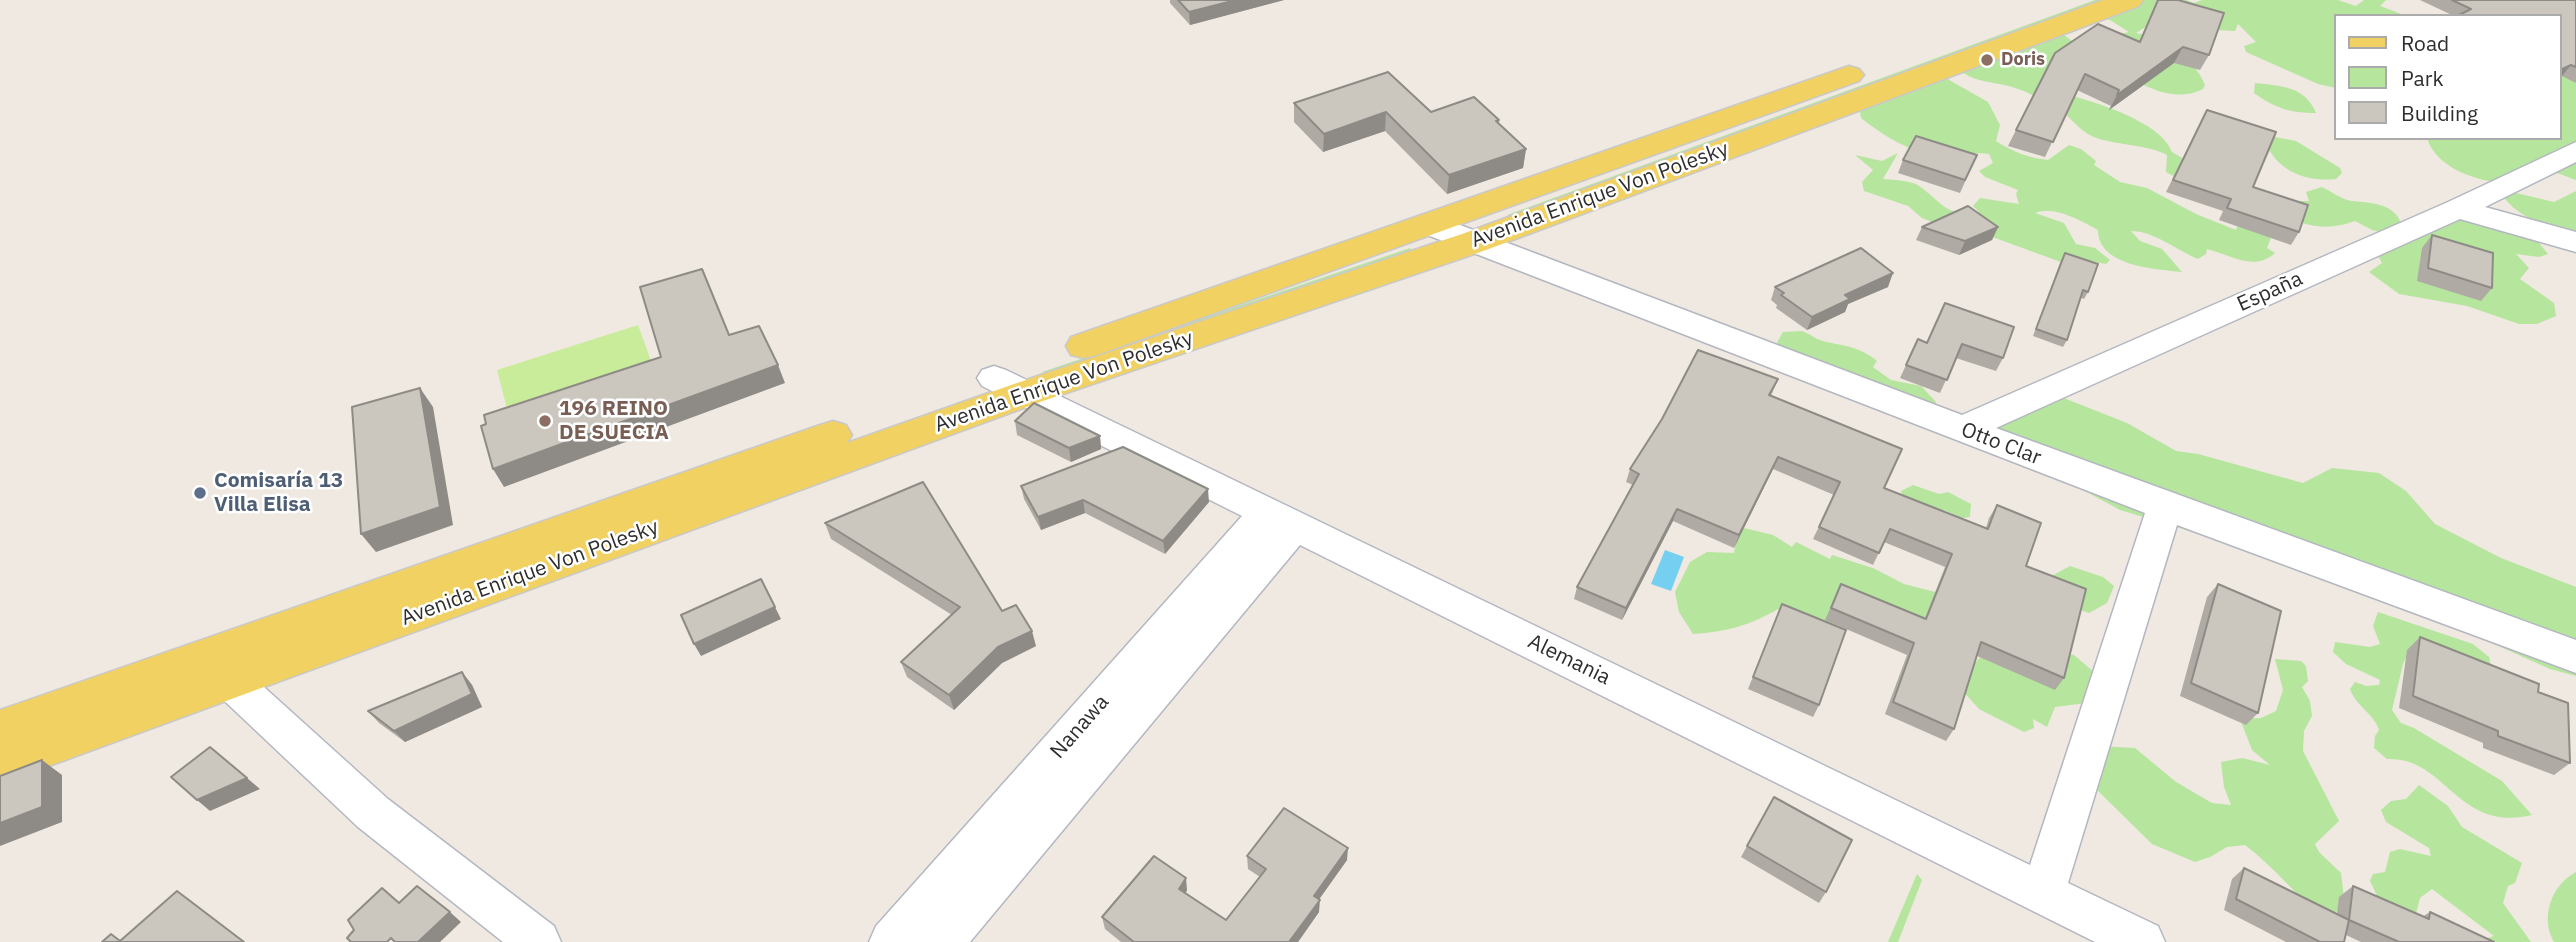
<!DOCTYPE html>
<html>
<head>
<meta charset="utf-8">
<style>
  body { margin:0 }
  #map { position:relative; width:2576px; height:942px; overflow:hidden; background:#efe9e1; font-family:"IBM Plex Sans",sans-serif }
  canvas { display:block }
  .legend { position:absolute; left:2334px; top:14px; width:228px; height:126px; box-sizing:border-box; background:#fff; border:2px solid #ababab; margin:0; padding:9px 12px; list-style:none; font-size:21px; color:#2e2e2e }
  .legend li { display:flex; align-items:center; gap:14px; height:35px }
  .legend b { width:35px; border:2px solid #ababab }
</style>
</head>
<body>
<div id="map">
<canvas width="2576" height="942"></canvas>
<ul class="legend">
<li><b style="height:9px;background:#f2d163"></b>Road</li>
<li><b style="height:19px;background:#b6e59e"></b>Park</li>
<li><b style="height:19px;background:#cbc7bf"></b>Building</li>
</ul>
</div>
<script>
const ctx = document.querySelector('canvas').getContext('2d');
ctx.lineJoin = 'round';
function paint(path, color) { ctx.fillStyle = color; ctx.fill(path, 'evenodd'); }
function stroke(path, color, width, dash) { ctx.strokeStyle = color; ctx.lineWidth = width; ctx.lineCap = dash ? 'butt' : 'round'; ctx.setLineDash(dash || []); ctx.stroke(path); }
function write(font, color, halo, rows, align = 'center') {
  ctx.font = font + ' "IBM Plex Sans",sans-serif'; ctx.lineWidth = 5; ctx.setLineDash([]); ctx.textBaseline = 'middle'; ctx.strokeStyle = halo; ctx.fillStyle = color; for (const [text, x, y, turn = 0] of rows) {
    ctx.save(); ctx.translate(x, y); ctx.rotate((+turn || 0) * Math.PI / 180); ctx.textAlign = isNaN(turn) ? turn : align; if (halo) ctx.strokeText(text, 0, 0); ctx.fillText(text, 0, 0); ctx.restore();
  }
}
const green = new Path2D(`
  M2095,0H2105L1935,72L1988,102L2000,125L1996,141C2013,152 2029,158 2048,160L2069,145L2081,149L2096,161L2094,165L2120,182L2147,188L2196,214L2236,230L2241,215L2272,235L2267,248L2275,253C2254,272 2231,255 2207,249L2206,254L2198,259C2176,250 2154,231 2131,231L2140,241L2162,249L2182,272C2154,269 2098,266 2098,230C2081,221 2054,205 2035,213L2064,223L2076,244L2095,248L2110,260L2106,264L2090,261L2080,269L1987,235L1942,226L1922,218L1908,206L1864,191L1862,182L1873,170L1855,155L1882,161L1898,153L1883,179C1895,180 1913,180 1922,188C1945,206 1944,213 1976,215L1979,212L1973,206L1980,198L2019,204L2016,194L2018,190L1985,177L1979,171L1993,163L1989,154C1975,151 1965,157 1951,157C1916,156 1888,139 1861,118L1857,95L1512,217L1507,215Z
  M2112,0H2186L2194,3L2202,0H2338L2356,6L2364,0H2386L2380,6L2407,16H2336V88L2318,84L2246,52L2244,46L2256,42L2238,24L2235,31L2147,26L2136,33C2166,39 2193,56 2205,85L2203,89C2182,100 2158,93 2138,82L2120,34L2129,32L2110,20L2096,18Z
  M2059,31L2085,51L2087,83L2069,95C2098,103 2161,122 2172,152L2189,162L2177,178L2166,172L2167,155C2150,145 2114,145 2094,137C2077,130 2069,114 2056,107C2043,100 2026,91 2012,87C1991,81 1976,83 1957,69Z
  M2560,57L2576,64V180C2567,177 2554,170 2545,172C2534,173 2524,181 2513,182C2483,185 2436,169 2427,138H2560Z
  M2255,83C2281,86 2305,86 2316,113C2290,113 2275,108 2254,93Z
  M2275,137L2296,141L2340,168L2342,173L2336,179C2307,182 2280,172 2267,146Z
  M2322,187C2331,191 2342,200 2352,201C2371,203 2397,203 2402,227L2424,211L2438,210L2535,238L2548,254L2539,257L2516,254L2529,268L2520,279L2554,303L2556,316L2537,324H2519L2467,306L2399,294L2369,272L2382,263L2376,252L2392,234L2372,230L2355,221C2331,230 2310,228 2288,217L2293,201H2309L2306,192Z
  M2576,191V232C2545,225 2521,221 2501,194L2516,193L2554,202Z
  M1410,248L1413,251L1047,374L1042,372Z
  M1802,331C1809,333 1815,339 1823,341C1843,346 1859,346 1877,361L1873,367L1891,380L1921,386L1936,402L1934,408L1775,346L1783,332Z
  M2041,389L2127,423L2176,451L2198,454L2303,483L2332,468L2379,473L2406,491L2435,524L2501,558L2576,587V676L2550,669L2447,623L2210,537L2120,510L2009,450L1987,410Z
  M1913,485L1939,494L1948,492L1971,504L1970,517L1962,518L1944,510L1938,515L1906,507L1901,491Z
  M1744,528L1773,535L1792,547L1796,542L1830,559L1832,555L1873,568L1904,584L1939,593L1970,624L1837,625L1778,609C1751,625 1726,632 1693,634L1679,612L1675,592L1690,562L1707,552L1734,553L1736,541Z
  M2070,566L2103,577L2114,586L2107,603L2089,613L2055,601L2048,578Z
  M2378,612L2473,644L2489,657L2495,682L2411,647L2403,664L2392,710L2401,723L2414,728L2502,781L2532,815C2457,833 2446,756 2387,759L2374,748L2375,736L2379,730C2373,712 2357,708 2350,689L2355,682L2366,686L2379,685L2380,680L2346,664L2333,652L2335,642L2370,647L2380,644L2373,626Z
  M2056,652L2074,655L2095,673L2094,702L2055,707L2047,727L2033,719L2034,728L2024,732L1979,709L1961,689L1969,670L1983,654Z
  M2275,659L2301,661L2306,666L2308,681L2302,687L2310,701L2312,716L2304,731L2303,751L2339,821L2315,844L2319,852L2341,873L2345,907L2323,919C2296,895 2274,867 2245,845L2227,847L2210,857L2195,862L2152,844L2093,786L2100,746L2135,748L2176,782L2212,803L2231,805L2224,787L2221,762L2242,758L2270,765L2252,750L2240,719L2261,718L2276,711L2283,690Z
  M2419,785L2448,806L2462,827L2522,863L2515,883L2508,886L2503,903L2531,942H2474L2494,936L2432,889L2420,898L2412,929L2381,904L2370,881L2373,874L2385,872L2390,852L2400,849L2431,856L2429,848L2386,822L2381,810L2391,801L2406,799Z
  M2576,872V942H2554C2540,918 2551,885 2576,872Z
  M1917,874L1922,880L1898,942H1888Z`);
const pitch = new Path2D(`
  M638,325L655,372L510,420L497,370Z`);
const water = new Path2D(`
  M1665,550L1684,557L1671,591L1651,584Z`);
const minor = new Path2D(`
  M2576,142V162L2485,207L2576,232V252L2460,219L1996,428L2576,640V673L2177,525L2068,883L2158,926L2165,942H2095L1300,545L970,942H869L876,926L1242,516L982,386L977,378L982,370L994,366L1006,370L2030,865L2145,513L1417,231L1413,224L1417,217L1428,214L1439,217L1962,415L2448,202Z
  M213,641L227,645L244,669L388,799L554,926L561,942H503L358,827L216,693L194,657L199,645Z`);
const major = new Path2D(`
  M2103,0H2143L2139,6L1486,250L1040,402L0,784V710L820,425L833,421L846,425L852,435L847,443L1014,384L1462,234Z
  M1849,66L1859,69L1864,75L1859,81L1097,355L1084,358L1071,355L1066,346L1071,337Z`);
const wall = new Path2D(`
  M1170,0H1284L1190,25L1170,3Z
  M2158,0L2209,55L2200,70L2174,63L2109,110L2111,106L2077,90L2045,157L2008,146L2016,130L2098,24L2139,42Z
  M2420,0H2576V83L2562,76L2560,16H2454Z
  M1294,103L1431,112L1499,120V124L1526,149L1523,168L1447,194L1385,131L1323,152L1294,122Z
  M2207,110L2253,187L2299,232L2291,245L2219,220L2223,211L2166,192Z
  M1977,155L1960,193L1898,173L1903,160Z
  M1922,227H1998L1992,240L1959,255L1916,240Z
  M2432,235L2492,288L2481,301L2417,281L2422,248Z
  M2065,253L2088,292L2084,299L2081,298L2067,340L2063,347L2033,336L2061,260Z
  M1775,287H1888L1848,304L1845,312L1807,330L1776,308L1777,305L1771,300Z
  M1945,303L2003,358L1996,371L1956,358L1940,393L1900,378L1918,339L1927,343Z
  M1778,379L1771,396L1884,488L1986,528L1989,518L1997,505L2026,566L2064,678L2055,690L1977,656L1954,729L1946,741L1885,714L1907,655L1825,620L1841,584L1925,618L1945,567L1884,542L1873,565L1813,539L1834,495L1773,469L1734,548L1673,521L1622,620L1574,599L1577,587L1633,485L1626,482L1630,469Z
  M1015,421L1100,436L1101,449L1071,462L1017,435Z
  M1021,486L1209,502L1165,554L1085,513L1041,530L1024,499Z
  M825,523L1002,611L1036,646L1002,663L954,710L907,677L901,662L952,615L831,539Z
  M2218,584L2258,713L2246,725L2180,696L2207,597Z
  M1782,604L1819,705L1813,717L1748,689Z
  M2420,637L2538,692L2570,763L2554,775L2483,748V743L2399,708L2407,650Z
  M462,672L472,685L482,707L405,742L379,723L368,711Z
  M1774,797L1826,892L1819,903L1741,857Z
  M1247,856L1347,860L1319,899V912L1298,942H1121L1105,929L1102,917L1187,890L1186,893L1226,920L1260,877L1248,869Z
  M2244,868L2337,914L2339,897L2353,886L2422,917L2430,912L2494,942H2361L2346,935L2344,942H2286L2224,910L2232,879Z`);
const shadedWall = new Path2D(`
  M1236,0H1284L1190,25L1189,12Z
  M2183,47L2174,63L2109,110L2117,95Z
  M2571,65L2562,76L2560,77V70Z
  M1386,112L1385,131L1323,152L1324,134Z
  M1526,149L1523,168L1447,194L1449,175Z
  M1998,227L1992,240L1959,255L1965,241Z
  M1893,273L1888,287L1848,304L1845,312L1807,330L1812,317L1845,295Z
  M778,365L785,383L504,487L493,469Z
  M420,388L433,407L453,525L376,552L361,534Z
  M1100,436L1101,449L1071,462L1069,448Z
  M1778,457L1773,469L1734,548L1739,535Z
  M1208,489L1209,502L1165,554L1163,541Z
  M1083,500L1085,513L1041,530L1038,517Z
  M1677,509L1673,521L1622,620L1626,608Z
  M775,607L781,619L701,656L694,644Z
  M1032,631L1036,646L1002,663L954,710L949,695L998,647Z
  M462,672L472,685L482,707L405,742L394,731Z
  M42,760L62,775V822L0,846V823Z
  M247,778L260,789L210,811L197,800Z
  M1348,848L1347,860L1313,908L1314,896Z
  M1186,878L1187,890L1181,901L1179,889Z
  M1320,900L1319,912L1298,942H1289Z
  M450,912L461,922L440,942H418Z`);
const building = new Path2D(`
  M1178,0H1236L1189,12Z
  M2158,0H2178L2224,13L2209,55L2183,47L2117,95L2119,90L2085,74L2053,142L2016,130L2055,53L2098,24L2140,42Z
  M2452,0H2576V67L2571,65L2560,70V16H2457L2471,9Z
  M1388,72L1431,112L1474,97L1499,120L1496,121L1526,149L1449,175L1386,112L1324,134L1294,103Z
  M2207,110L2276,132L2253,187L2308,205L2299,232L2227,208L2231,199L2173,180Z
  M1916,136L1977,155L1965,180L1903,160Z
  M1968,206L1998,227L1965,241L1922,227Z
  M2432,235L2493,253L2492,288L2428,268Z
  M1861,248L1893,273L1845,295L1850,299L1812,317L1781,295L1784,293L1775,287Z
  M2065,253L2098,264L2088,292L2083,290L2067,340L2036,329Z
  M702,269L729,335L759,326L778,365L493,469L481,426L486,424L484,415L661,357L640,287Z
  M1945,303L2014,327L2003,358L1962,344L1947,380L1906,365L1918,339L1927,343Z
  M1698,350L1778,379L1769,395L1902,449L1884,488L1988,529L1997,505L2041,523L2026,566L2086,589L2064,678L1981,642L1954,729L1893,702L1914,643L1831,608L1841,584L1926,619L1952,554L1890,529L1879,553L1819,527L1840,482L1778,457L1739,535L1677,509L1626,608L1577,587L1639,474L1630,469L1662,419Z
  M420,388L440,507L361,534L352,407Z
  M1034,403L1100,436L1069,448L1015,421Z
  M1123,447L1208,489L1163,541L1083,500L1038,517L1021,486Z
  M923,482L1002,611L1016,605L1032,631L998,647L949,695L901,662L960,607L825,523Z
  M761,579L775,607L694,644L681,615Z
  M2218,584L2281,611L2258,713L2191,683Z
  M1782,604L1846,630L1819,705L1753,677Z
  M2420,637L2539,684L2538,692L2568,703L2570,763L2498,736V731L2413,696Z
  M462,672L472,694L394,731L368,711Z
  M210,747L247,778L197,800L171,777Z
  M42,760V807L0,823V776Z
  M1774,797L1852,840L1826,892L1747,846Z
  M1284,808L1348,848L1314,896L1320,900L1289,942H1134L1102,917L1154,856L1186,878L1179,889L1226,920L1266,869L1247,856Z
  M2244,868L2349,920L2344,942H2320L2236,899Z
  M417,886L450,912L418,942H395L391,938L387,942H351L347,938L354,930L348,920L382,888L399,903Z
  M2353,886L2429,919L2430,912L2494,942H2399L2349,920Z
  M177,891L244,942H102L111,934L120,941Z`);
const markers = [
  [1987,60,7,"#8d6e63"],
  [545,421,7,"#8d6e63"],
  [200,493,7,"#5c6f8a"]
];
const farEducationnames = [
  ["Doris",2001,60]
];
const streetNames = [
  ["Avenida Enrique Von Polesky",1600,195,-20],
  ["España",2270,292,-24],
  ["Avenida Enrique Von Polesky",1064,382,-19],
  ["Otto Clar",2001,444,21],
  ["Avenida Enrique Von Polesky",530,573,-20],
  ["Alemania",1569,660,26],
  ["Nanawa",1080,727,-49]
];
const educationNames = [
  ["196 REINO",559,409],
  ["DE SUECIA",559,433]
];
const serviceNames = [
  ["Comisaría 13",214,481],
  ["Villa Elisa",214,505]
];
paint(green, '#b6e59e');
paint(pitch, '#c9ec9a');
paint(water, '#75cff0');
stroke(minor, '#b4b7c1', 3);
stroke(major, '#c9c9c9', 3);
paint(minor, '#fff');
paint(major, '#f2d163');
paint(wall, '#afaba4');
paint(shadedWall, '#8e8b86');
paint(building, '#cbc7bf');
stroke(building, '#8e8b86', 2);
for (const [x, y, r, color] of markers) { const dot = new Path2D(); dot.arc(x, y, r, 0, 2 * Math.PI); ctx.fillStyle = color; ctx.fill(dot); stroke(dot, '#fff', 2.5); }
write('bold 18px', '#785e54', '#fff', farEducationnames, 'left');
write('21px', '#2e2e2e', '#fff', streetNames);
write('bold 21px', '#785e54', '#fff', educationNames, 'left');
write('bold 21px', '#4e5e75', '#fff', serviceNames, 'left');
</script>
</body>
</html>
